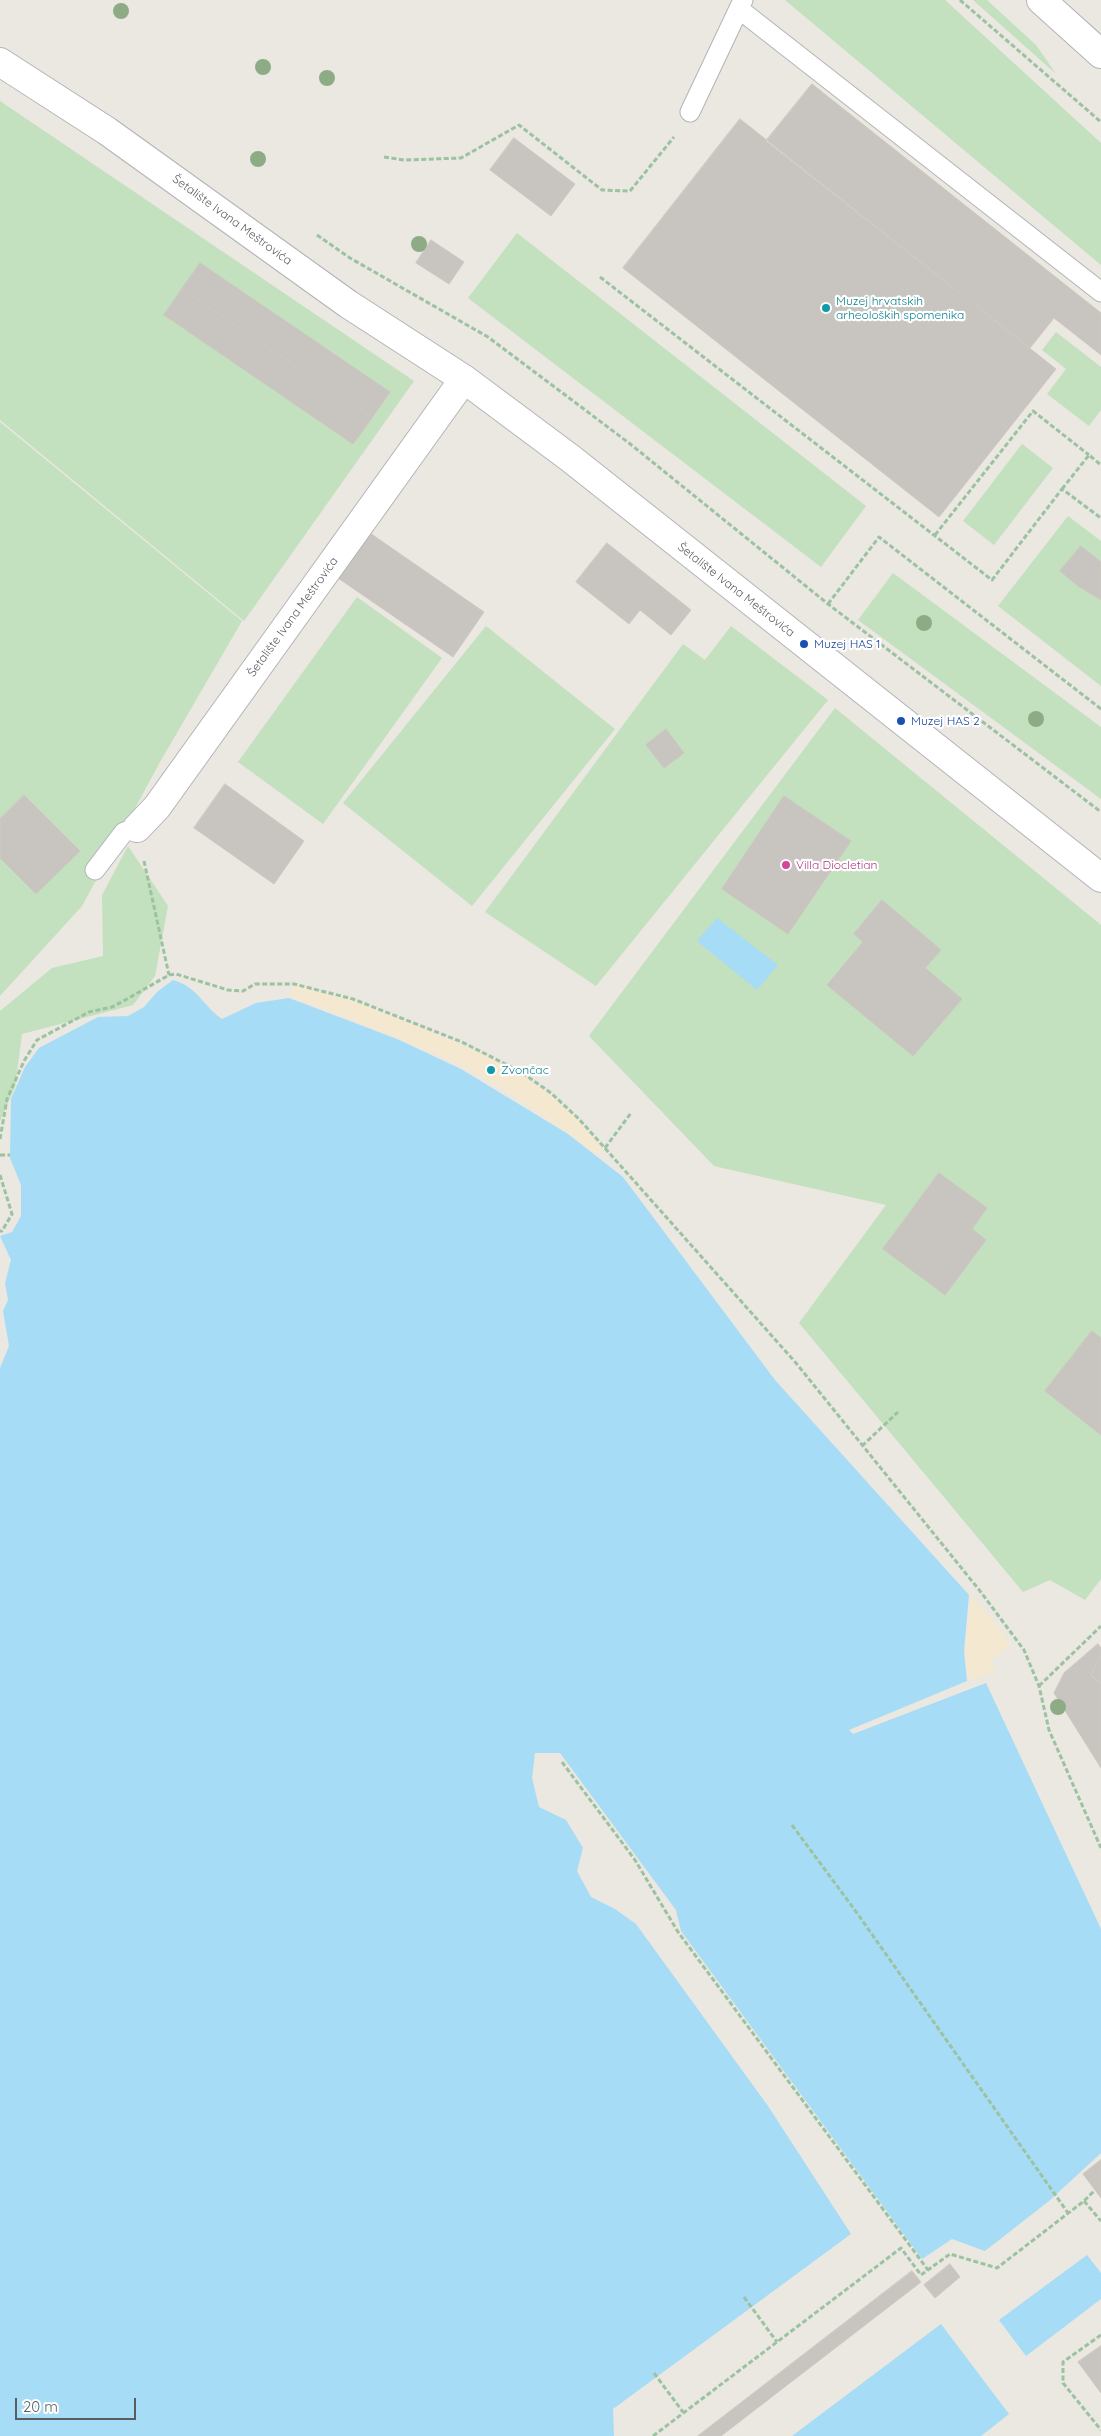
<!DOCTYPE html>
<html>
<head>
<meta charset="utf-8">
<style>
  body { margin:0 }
  #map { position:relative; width:1101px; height:2436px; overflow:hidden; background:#ebe7e1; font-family:Quicksand,sans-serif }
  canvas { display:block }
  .scale { position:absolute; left:15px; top:2398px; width:121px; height:22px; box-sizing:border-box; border:2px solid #595d60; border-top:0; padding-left:6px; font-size:15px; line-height:18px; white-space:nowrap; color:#595d60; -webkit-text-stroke:4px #fff; paint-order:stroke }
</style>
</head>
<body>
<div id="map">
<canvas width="1101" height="2436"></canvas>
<div class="scale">20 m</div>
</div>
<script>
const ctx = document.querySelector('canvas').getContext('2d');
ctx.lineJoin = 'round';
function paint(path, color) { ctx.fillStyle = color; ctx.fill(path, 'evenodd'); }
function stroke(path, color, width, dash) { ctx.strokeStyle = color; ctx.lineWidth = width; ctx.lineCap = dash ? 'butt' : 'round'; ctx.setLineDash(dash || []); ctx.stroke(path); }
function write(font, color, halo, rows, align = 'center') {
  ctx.font = font + ' Quicksand,sans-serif'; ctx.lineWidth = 4.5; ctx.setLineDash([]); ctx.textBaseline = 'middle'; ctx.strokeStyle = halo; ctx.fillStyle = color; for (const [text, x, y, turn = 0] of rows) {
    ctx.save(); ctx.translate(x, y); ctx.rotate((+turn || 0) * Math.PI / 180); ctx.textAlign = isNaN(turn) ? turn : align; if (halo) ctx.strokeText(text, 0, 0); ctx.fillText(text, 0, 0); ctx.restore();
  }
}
const green = new Path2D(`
  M785,0H945L1101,143V265Z
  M973,0H987L1036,45L1056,74Z
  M0,101L414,381L244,621L0,420Z
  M517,233L866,506L821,567L468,298Z
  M1056,332L1101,367V410L1089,426L1047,394L1066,369L1042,350Z
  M0,422L242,621L160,762L82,906L0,996Z
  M1022,444L1053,468L994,545L963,521Z
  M1068,516L1101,541V686L998,606Z
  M893,573L1101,727V799L858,620Z
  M357,597L442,658L323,824L238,762Z
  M486,626L615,729L472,906L343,803Z
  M731,626L828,700L596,986L485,912L683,644L705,660Z
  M835,708L1101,925V1579L1085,1600L1050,1580L1023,1592L799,1323L886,1205L714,1166L589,1036Z
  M128,846L168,906L155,976L133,1005L22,1034L15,1087L0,1121V1011L52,968L103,956L102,895Z`);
const sand = new Path2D(`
  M293,985L358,1002L461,1044L519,1072L550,1094L578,1120L603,1150L596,1154C554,1123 509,1090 462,1067C406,1039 348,1019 290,996Z
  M971,1594L1011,1644L991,1661L996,1672L968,1680L965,1652Z`);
const water = new Path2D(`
  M717,918L778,965L757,990L697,941Z
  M173,980C198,987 203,1006 222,1019L256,1003L289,998L397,1039L461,1069L568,1134L623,1177L775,1380L969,1595L964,1651L967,1681L849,1730L853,1734L986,1683L1101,1929V2153L1049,2201L985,2251L952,2239L922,2259L681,1931L676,1910L560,1753H535L532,1778L539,1807L566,1820L583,1848L577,1871L591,1897L615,1909L636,1924L768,2106L851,2234L613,2409L614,2436H0V1368L9,1346L3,1311L8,1300L5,1283L11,1260L0,1236L12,1232L21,1216V1185L10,1158L11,1099L25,1067L39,1048L98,1017L128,1016L144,1007L157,992Z
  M1087,2255L1101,2273V2299L1026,2356L999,2320Z
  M941,2324L1009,2414L981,2436H792Z`);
const building = new Path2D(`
  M812,84L1101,313V355L1054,318L1030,348L766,141Z
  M740,119L1056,369L939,517L623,268Z
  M514,138L575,184L551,216L490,170Z
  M431,240L464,262L449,284L416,263Z
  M200,263L390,392L372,418L182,289Z
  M182,289L372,418L353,444L164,315Z
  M367,531L484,612L453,657L335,576Z
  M607,543L691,610L671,635L640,610L629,624L576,582Z
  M1081,546L1101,562V600L1078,586L1060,571Z
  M666,729L684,753L664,768L646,745Z
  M225,784L304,841L274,884L194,828Z
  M24,795L80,851L36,894L0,858V819Z
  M784,796L851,841L788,934L722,889Z
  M882,900L941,950L925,968L962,999L913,1056L827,985L863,942L854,934Z
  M939,1173L987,1208L972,1229L986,1240L945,1295L883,1249Z
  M1092,1331L1101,1338V1435L1045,1391Z
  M1098,1644L1101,1648V1654L1091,1676L1101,1684V1768L1054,1693L1064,1673Z
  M1101,1654V1683L1091,1675Z
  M1101,2160V2198L1083,2174Z
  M950,2264L960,2277L935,2298L924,2285Z
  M912,2271L921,2282L721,2436H698Z
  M1101,2346V2393L1078,2362Z`);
const path = new Path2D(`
  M960,0L1101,122
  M384,157L404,160L461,158L519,125L602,190L630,191L674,137
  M317,235L350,258L488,337L629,443L828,604L1101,812
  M600,277L992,580L1062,489L1101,518
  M1062,489L1089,455L1101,465
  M935,535L1033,411L1089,455
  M828,604L879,537L1101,709
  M144,861L169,975
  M0,1139L7,1099L24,1061L37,1040L89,1012L112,1007L127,999L169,975L176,974L228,990L243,991L255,984H294L353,999L462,1042L521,1072L551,1093L579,1119L796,1363L980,1591L1024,1650L1039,1686L1049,1730L1101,1848
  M605,1148L631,1113
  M0,1155H10
  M0,1175L12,1214L2,1231H0
  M862,1446L898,1412
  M1039,1686L1101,1626
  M562,1762L635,1860L678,1932L928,2270
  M792,1825L857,1913L1068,2213
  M1084,2201L1101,2221
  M744,2297L777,2342
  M1101,2335L1063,2362V2383L1101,2430
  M654,2373L683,2412
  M653,2436L901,2248L921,2275L950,2254L997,2268L1084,2201L1095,2190`);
const service = new Path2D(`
  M739,9L1101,292
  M690,112L743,0
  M95,870L124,832L137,828`);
const minor = new Path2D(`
  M1041,0L1101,54
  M0,62L107,131L348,304L464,379L570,458L1101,878
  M137,828L157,807L464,379`);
const trees = [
  [121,11],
  [263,67],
  [327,78],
  [258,159],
  [419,244],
  [924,623],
  [1036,719],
  [1058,1707]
];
const markers = [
  [826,308,5,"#0f9aa8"],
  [804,644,5,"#1a4fb4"],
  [901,721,5,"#1a4fb4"],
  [786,865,5,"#d1479c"],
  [491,1070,5,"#0f9aa8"]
];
const streetNames = [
  ["Šetalište Ivana Meštrovića",232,220,36],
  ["Šetalište Ivana Meštrovića",736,590,38],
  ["Šetalište Ivana Meštrovića",293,617,-54]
];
const cultureNames = [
  ["Muzej hrvatskih",836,301],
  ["arheoloških spomenika",836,315],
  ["Zvončac",501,1070]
];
const transitNames = [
  ["Muzej HAS 1",814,644],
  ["Muzej HAS 2",911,721]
];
const hotelNames = [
  ["Villa Diocletian",796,865]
];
paint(green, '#c3e0bf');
paint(sand, '#f5e8d1');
paint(water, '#a6dcf5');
paint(building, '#c8c4bf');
stroke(building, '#cec8c0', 1);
stroke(service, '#b1b4b7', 21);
stroke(minor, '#b1b4b7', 30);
stroke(path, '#9bc2a1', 3, [5, 2.5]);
stroke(service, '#fff', 19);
stroke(minor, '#fff', 28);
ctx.fillStyle = '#8dac86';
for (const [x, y] of trees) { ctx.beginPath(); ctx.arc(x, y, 8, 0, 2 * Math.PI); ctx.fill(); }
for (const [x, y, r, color] of markers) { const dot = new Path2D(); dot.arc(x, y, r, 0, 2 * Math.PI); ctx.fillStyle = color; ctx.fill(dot); stroke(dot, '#fff', 2); }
write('12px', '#595d60', '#fff', streetNames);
write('12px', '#0d838f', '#fff', cultureNames, 'left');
write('12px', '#164399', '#fff', transitNames, 'left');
write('12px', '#b23c85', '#fff', hotelNames, 'left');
</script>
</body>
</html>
